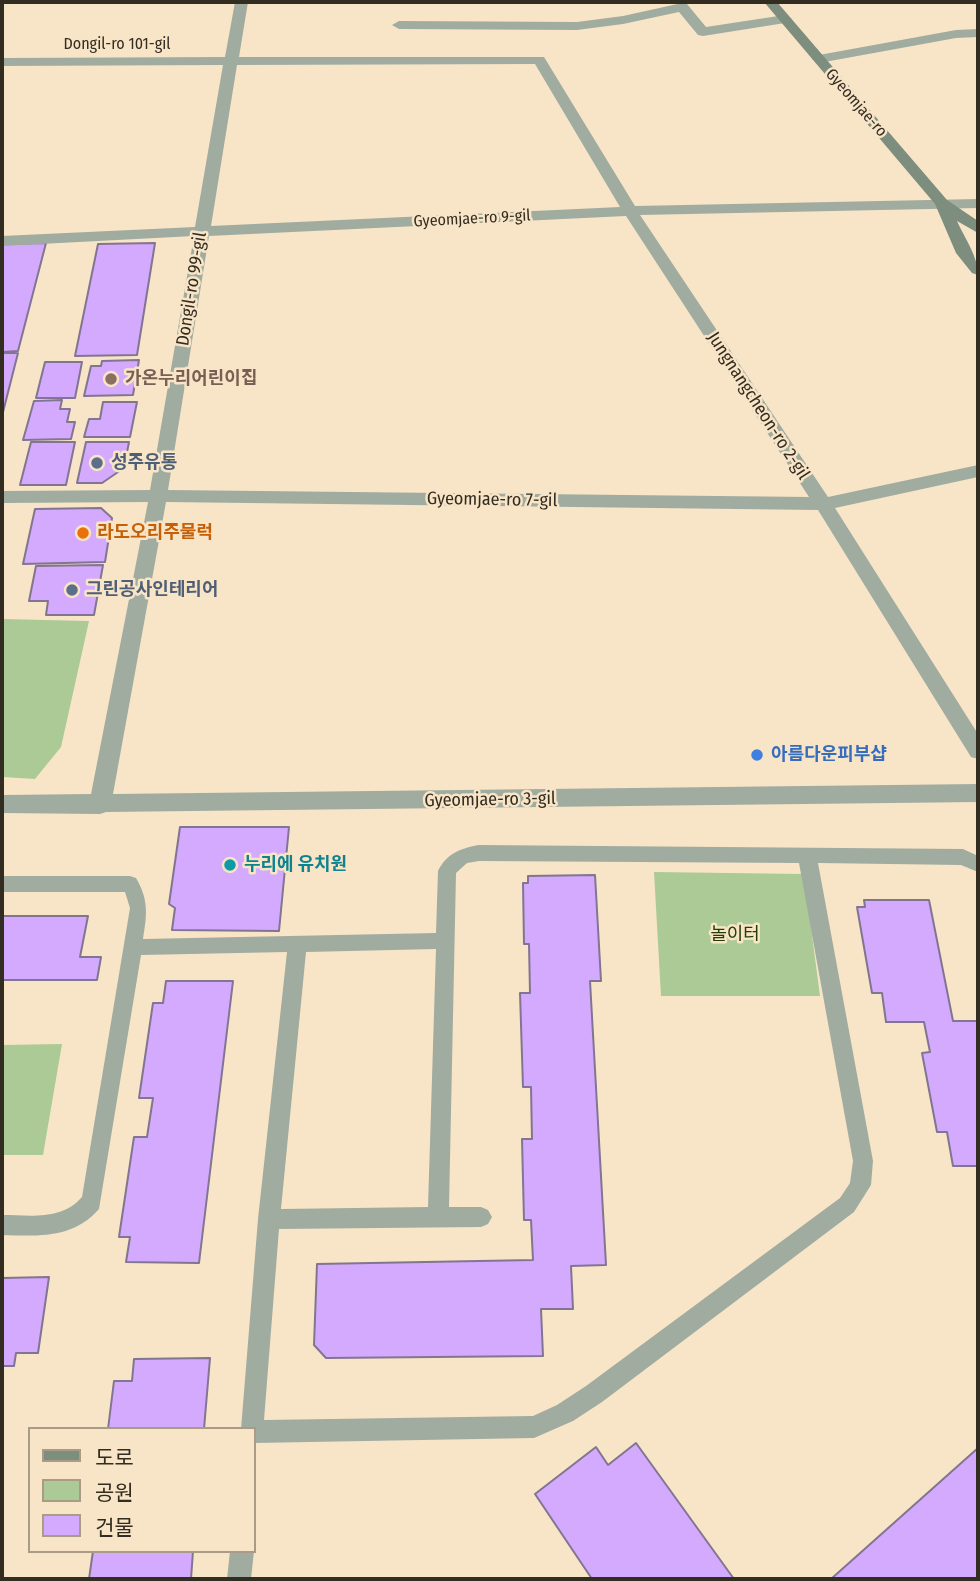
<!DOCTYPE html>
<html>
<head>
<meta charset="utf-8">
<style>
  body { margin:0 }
  #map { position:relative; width:980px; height:1581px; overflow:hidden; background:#f8e5c7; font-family:"Fira Sans Condensed","Noto Sans KR",sans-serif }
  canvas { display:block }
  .frame { position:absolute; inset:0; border:4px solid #332c21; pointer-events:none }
  .legend { position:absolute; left:28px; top:1427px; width:228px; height:126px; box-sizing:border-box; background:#f8e5c7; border:2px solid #a99b85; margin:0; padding:9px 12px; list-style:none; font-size:21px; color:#332c21 }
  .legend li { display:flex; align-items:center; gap:14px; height:35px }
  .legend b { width:35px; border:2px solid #a99b85 }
</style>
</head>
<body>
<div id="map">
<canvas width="980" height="1581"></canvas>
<div class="frame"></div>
<ul class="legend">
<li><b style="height:9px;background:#7e8e7e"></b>도로</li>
<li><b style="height:19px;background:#acca96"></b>공원</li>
<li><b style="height:19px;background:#d3aafd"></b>건물</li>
</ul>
</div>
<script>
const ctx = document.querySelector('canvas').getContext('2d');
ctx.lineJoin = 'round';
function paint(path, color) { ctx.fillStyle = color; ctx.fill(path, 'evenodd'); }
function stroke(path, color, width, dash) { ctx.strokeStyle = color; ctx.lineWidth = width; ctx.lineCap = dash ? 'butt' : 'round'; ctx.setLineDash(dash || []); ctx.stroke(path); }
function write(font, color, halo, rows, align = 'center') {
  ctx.font = font + ' "Fira Sans Condensed","Noto Sans KR",sans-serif'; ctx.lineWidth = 5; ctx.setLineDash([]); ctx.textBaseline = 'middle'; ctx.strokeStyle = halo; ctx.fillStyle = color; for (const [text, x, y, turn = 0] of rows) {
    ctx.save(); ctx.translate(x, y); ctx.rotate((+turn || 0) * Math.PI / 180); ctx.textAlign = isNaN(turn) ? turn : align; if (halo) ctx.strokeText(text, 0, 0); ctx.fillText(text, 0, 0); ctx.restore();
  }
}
const green = new Path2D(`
  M2,619L89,621L61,747L35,779L2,777Z
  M654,872L804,874L820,996H661Z
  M62,1044L43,1155H2V1045Z`);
const building = new Path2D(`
  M46,243L18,351L2,352V244Z
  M155,243L137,355L75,356L98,244Z
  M2,353H18L2,416Z
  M139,360L133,395L84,396L91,366H101L102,361Z
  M45,362H82L75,398H36Z
  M62,400L60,409H70L67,422H75L71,439L23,440L34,401Z
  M103,402H137L130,437H84L89,419H100Z
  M31,442H75L66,485H20Z
  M86,442H129L124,468L102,483H77Z
  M101,508L112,518L105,562L23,564L35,509Z
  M103,565L94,615H46L48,601H29L36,566Z
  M180,827H289L279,931L172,930L175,908L169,904Z
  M595,875L601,981H590L606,1265L571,1266L573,1309H541L543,1356L326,1358L314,1345L317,1264L533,1260L531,1220H524L522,1139H532L531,1087H523L520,993H530L529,944H524L523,883H528V876Z
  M864,900H929L953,1021H978V1166H953L947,1132H937L922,1053L930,1052L924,1022H886L882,993H872L857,907H865Z
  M2,916H88L80,957H101L97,980H2Z
  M166,981H233L199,1263L126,1262L130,1237H119L134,1137H147L153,1098H139L153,1003H163Z
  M49,1277L38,1353H16L14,1366H2V1278Z
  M210,1358L204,1429H108L114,1381H132L134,1359Z
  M636,1443L734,1579H592L535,1494L596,1447L608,1465Z
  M978,1448V1579H831Z
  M93,1551H193L191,1579H89Z`);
const service = new Path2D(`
  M479,845L963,849L978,856V872L961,865L818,863L873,1161L871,1185L854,1212L602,1402L573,1421L534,1438L254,1443V1429H241L258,1219L287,952L141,955L99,1209C73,1239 38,1236 2,1235V1215C30,1215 61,1221 82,1197L130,908L125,892H2V876H130L136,878C149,900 147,915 143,939L436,933L438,871C446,854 461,848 479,845ZM479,861L799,863L853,1161L850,1183L840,1198L586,1386L557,1405L533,1416L264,1420L279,1229L481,1227L488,1224L492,1217L488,1210L481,1207H449L456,873L467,863ZM436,949L428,1207L281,1209L306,952Z
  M230,1551H254L251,1579H227Z`);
const minor = new Path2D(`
  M235,2H248L239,57H544L635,206L978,199V208L640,215L828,497L978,465V477L835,508L978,734V759L971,757L818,510L166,502L113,794L978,784V802L106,812L100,814L2,813V795L91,794L148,502L2,503V491L150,490L194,236L2,246V236L195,227L223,65L2,66V58L225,57ZM535,64L620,207L211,226L237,65ZM626,216L809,497L168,490L209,236Z
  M682,3L687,4L706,27L785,15L792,19L785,23L703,36L698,35L679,12L623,24L577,30L399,29L392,25L399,21L577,22L623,16Z
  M978,29V37L956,38L819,63L812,59L819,55L956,30Z`);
const secondary = new Path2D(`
  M764,2H777L947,200L978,221V233L957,221C965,239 978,256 978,275L972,273L956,253L935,204Z`);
const markers = [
  [111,379,7,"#8d6e63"],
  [97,463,7,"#5c6f8a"],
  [83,533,7,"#e8710a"],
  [72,590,7,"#5c6f8a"],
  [757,755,7,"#3f7fe0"],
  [230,865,7,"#0f9aa8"]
];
const farStreetnames = [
  ["Dongil-ro 101-gil",117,45],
  ["Gyeomjae-ro",856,103,49],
  ["Gyeomjae-ro 9-gil",472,219,-3]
];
const streetNames = [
  ["Dongil-ro 99-gil",192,289,-81],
  ["Jungnangcheon-ro 2-gil",758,406,57],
  ["Gyeomjae-ro 7-gil",492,500,1],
  ["Gyeomjae-ro 3-gil",490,800,-1]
];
const educationNames = [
  ["가온누리어린이집",125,379]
];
const serviceNames = [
  ["성주유통",111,463],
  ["그린공사인테리어",86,590]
];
const foodNames = [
  ["라도오리주물럭",97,533]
];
const shopNames = [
  ["아름다운피부샵",771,755]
];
const cultureNames = [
  ["누리에 유치원",244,865]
];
const parkNames = [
  ["놀이터",735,935]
];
paint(green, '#acca96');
paint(building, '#d3aafd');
stroke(building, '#827591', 2);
paint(service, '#a0aca0');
paint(minor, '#a0aca0');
paint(secondary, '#7e8e7e');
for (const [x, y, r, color] of markers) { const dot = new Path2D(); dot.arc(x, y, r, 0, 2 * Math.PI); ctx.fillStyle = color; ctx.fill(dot); stroke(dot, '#f8e5c7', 2.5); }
write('16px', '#332c21', '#f8e5c7', farStreetnames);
write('18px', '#332c21', '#f8e5c7', streetNames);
write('bold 18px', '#785e54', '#f8e5c7', educationNames, 'left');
write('bold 18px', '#4e5e75', '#f8e5c7', serviceNames, 'left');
write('bold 18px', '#c56008', '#f8e5c7', foodNames, 'left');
write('bold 18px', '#366cbe', '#f8e5c7', shopNames, 'left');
write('bold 18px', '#0d838f', '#f8e5c7', cultureNames, 'left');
write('18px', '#223e01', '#f8e5c7', parkNames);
</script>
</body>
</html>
